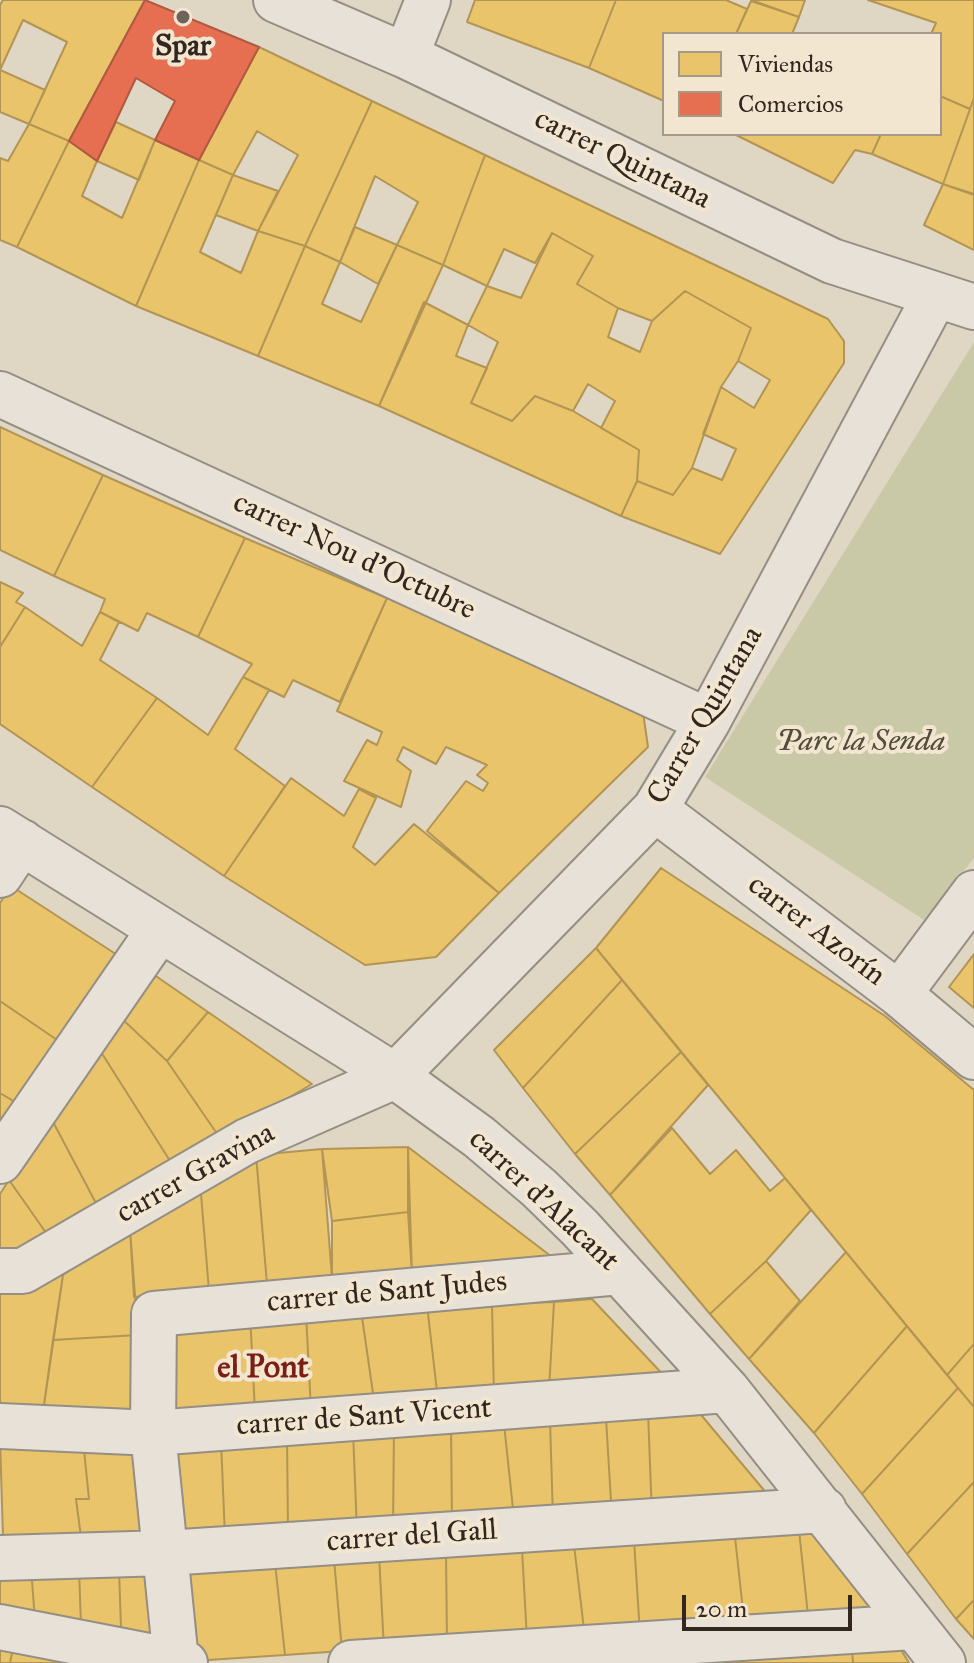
<!DOCTYPE html>
<html>
<head>
<meta charset="utf-8">
<style>
  body { margin:0 }
  #map { position:relative; width:974px; height:1663px; overflow:hidden; background:#e0d6c4; font-family:"IM FELL Great Primer",serif }
  canvas { display:block }
  .legend { position:absolute; left:662px; top:32px; width:280px; height:104px; box-sizing:border-box; background:#f3e6d1; border:2px solid #a59a8a; margin:0; padding:10px 14px; list-style:none; font-size:24px; color:#312720 }
  .legend li { display:flex; align-items:center; gap:16px; height:40px }
  .legend b { width:40px; border:2px solid #a59a8a }
  .scale { position:absolute; left:682px; top:1595px; width:170px; height:36px; box-sizing:border-box; border:4px solid #312720; border-top:0; padding-left:10px; font-size:24px; line-height:28px; white-space:nowrap; color:#312720; -webkit-text-stroke:6px #f3e6d1; paint-order:stroke }
</style>
</head>
<body>
<div id="map">
<canvas width="974" height="1663"></canvas>
<ul class="legend">
<li><b style="height:22px;background:#e9c46a"></b>Viviendas</li>
<li><b style="height:22px;background:#e76f51"></b>Comercios</li>
</ul>
<div class="scale">20 m</div>
</div>
<script>
const ctx = document.querySelector('canvas').getContext('2d');
ctx.lineJoin = 'round';
function paint(path, color) { ctx.fillStyle = color; ctx.fill(path, 'evenodd'); }
function stroke(path, color, width, dash) { ctx.strokeStyle = color; ctx.lineWidth = width; ctx.lineCap = dash ? 'butt' : 'round'; ctx.setLineDash(dash || []); ctx.stroke(path); }
function write(font, color, halo, rows, align = 'center') {
  ctx.font = font + ' "IM FELL Great Primer",serif'; ctx.lineWidth = 8; ctx.setLineDash([]); ctx.textBaseline = 'middle'; ctx.strokeStyle = halo; ctx.fillStyle = color; for (const [text, x, y, turn = 0] of rows) {
    ctx.save(); ctx.translate(x, y); ctx.rotate((+turn || 0) * Math.PI / 180); ctx.textAlign = isNaN(turn) ? turn : align; if (halo) ctx.strokeText(text, 0, 0); ctx.fillText(text, 0, 0); ctx.restore();
  }
}
const green = new Path2D(`
  M974,342V858L924,920L705,777Z`);
const homes = new Path2D(`
  M3,0H145L69,141L29,124L67,42L23,20L0,70V5Z
  M475,0H616L589,68L467,22Z
  M616,0H726L747,9L736,34H664V101L589,68Z
  M751,0H805L799,17Z
  M868,0H974V98L970,109L940,96V34H931L936,23Z
  M751,1L799,17L792,34H736Z
  M259,47L372,101L305,246L258,231L298,155L257,131L233,175L199,160Z
  M0,70L45,90L29,124L0,112Z
  M940,96L970,109L943,184L872,154L881,134H940Z
  M974,98V194L943,184Z
  M372,101L485,155L443,265L397,245L418,202L375,176L340,262L305,246Z
  M116,122L155,140L139,180L97,161Z
  M29,124L69,141L17,247L0,240V158L8,161Z
  M734,134H881L872,154L855,150L833,183Z
  M155,140L199,160L136,306L17,247L69,141L97,161L82,196L122,218Z
  M485,155L828,319L844,341V363L720,554L621,516L637,481L673,495L692,468L722,480L736,449L703,434L721,387L754,408L770,380L738,361L751,328L685,291L652,321L618,308L577,284L593,256L552,233L535,263L504,249L487,286L443,265Z
  M199,160L233,175L200,252L241,273L258,231L305,246L258,356L136,306Z
  M233,175L278,191L258,231L216,215Z
  M943,184L974,195V250L924,225Z
  M355,227L397,245L378,284L340,262Z
  M552,233L593,256L577,284L618,308L608,337L640,352L652,321L685,291L751,328L738,361L721,387L692,468L673,495L637,481L639,450L601,428L615,401L588,384L573,411L535,396L512,421L471,403L498,342L468,325L487,286L521,298Z
  M397,245L443,265L379,406L258,356L305,246L340,262L322,304L361,322Z
  M424,302L468,325L456,356L487,368L471,403L512,421L535,396L573,411L639,450L637,481L621,516L379,406Z
  M0,427L103,475L54,576L0,550Z
  M103,475L245,538L198,637L147,613L138,631L100,612L105,599L54,576Z
  M245,538L387,598L340,702L293,680L284,697L243,677L252,664L198,637Z
  M0,582L23,593L16,602L25,607L0,647Z
  M387,598L643,712L648,747L499,893L427,831L466,781L483,791L488,783L477,775L487,765L446,747L436,764L403,747L397,760L411,771L401,807L344,781L367,740L377,745L382,732L337,711Z
  M25,607L82,646L100,612L119,622L100,660L157,698L92,787L0,724V647Z
  M243,677L269,690L235,749L285,786L224,876L92,787L157,698L208,735Z
  M291,778L344,816L359,789L376,798L353,847L375,865L414,824L499,893L436,957L365,965L224,876Z
  M661,868L885,1016L974,1090V1344L947,1375L596,948Z
  M11,886L125,960L63,1044L0,1001V903Z
  M596,948L622,980L523,1088L494,1050Z
  M974,954V1008L949,987Z
  M150,972L208,1012L167,1061L120,1017Z
  M622,980L681,1052L575,1154L523,1088Z
  M0,1001L63,1044L22,1106L0,1093Z
  M208,1012L312,1084L220,1138L167,1061Z
  M120,1017L167,1061L220,1138L172,1164L101,1052Z
  M101,1052L172,1164L97,1205L52,1120Z
  M681,1052L708,1085L610,1195L575,1154Z
  M0,1093L22,1106L0,1139Z
  M52,1120L97,1205L49,1237L9,1180Z
  M672,1128L710,1174L736,1150L770,1191L785,1178L811,1210L766,1261L710,1314L610,1195Z
  M408,1147L556,1260L412,1275Z
  M408,1147V1212L332,1221L322,1149Z
  M322,1149L332,1278L267,1284L256,1155Z
  M256,1155L267,1284L209,1291L200,1182Z
  M9,1180L49,1237L0,1256V1194Z
  M200,1182L209,1291L134,1297L130,1229Z
  M408,1212L412,1275L332,1278V1221Z
  M130,1229L138,1335L53,1340L63,1275Z
  M846,1252L907,1326L814,1433L749,1359Z
  M766,1261L800,1301L749,1359L710,1314Z
  M63,1275L43,1412L0,1411V1291Z
  M592,1299L670,1382L549,1390L554,1302Z
  M554,1302L549,1390L494,1396L492,1304Z
  M492,1304L494,1396L438,1400L427,1305Z
  M427,1305L438,1400L375,1407L361,1310Z
  M361,1310L375,1407L311,1410L306,1314Z
  M250,1314H306L311,1410L255,1412Z
  M250,1314L255,1412L169,1415L168,1320Z
  M907,1326L958,1388L862,1494L814,1433Z
  M138,1335L141,1414L43,1412L53,1340Z
  M974,1344V1407L947,1375Z
  M958,1388L974,1407V1482L907,1554L862,1494Z
  M697,1410L773,1501L652,1516L648,1412Z
  M648,1412L652,1516L612,1518L606,1418Z
  M606,1418L612,1518H553L550,1421Z
  M550,1421L553,1518H514L504,1424Z
  M504,1424L514,1518L452,1525L451,1425Z
  M451,1425L452,1525L393,1530L394,1428Z
  M394,1428L393,1530L357,1532L353,1431Z
  M353,1431L357,1532L288,1533L287,1434Z
  M287,1434L288,1533L225,1537L221,1442Z
  M0,1440H83L89,1499H76L81,1537L3,1536Z
  M83,1440L144,1443L151,1535L81,1537L76,1499H89Z
  M221,1442L225,1537L178,1538L171,1445Z
  M974,1482V1600L956,1619L907,1554Z
  M799,1530L812,1531L879,1620L809,1625Z
  M799,1530L809,1625L745,1629L735,1537Z
  M735,1537L745,1629L640,1634L634,1540Z
  M634,1540L640,1634L585,1638L574,1545Z
  M574,1545L585,1638L527,1640L522,1549Z
  M522,1549L527,1640L447,1644L446,1554Z
  M446,1554L447,1644L384,1649L379,1555Z
  M379,1555L384,1649L342,1651L334,1559Z
  M334,1559L342,1651L285,1655L275,1563Z
  M275,1563L285,1655L208,1660L189,1648L187,1569Z
  M0,1567H31L35,1621L0,1609Z
  M31,1567L79,1570L81,1625L35,1621Z
  M79,1570H119L121,1628L81,1625Z
  M119,1570H148L157,1635L121,1628Z
  M974,1600V1639L956,1619Z
  M0,1643L13,1648L10,1663H0Z
  M13,1648L68,1652L66,1663H10Z
  M900,1648L909,1663H853L852,1649Z
  M852,1649L853,1663H668Z`);
const shops = new Path2D(`
  M145,0L259,47L199,160L155,140L175,101L136,78L97,161L69,141Z`);
const street = new Path2D(`
  M276,0L406,56L832,261L974,307
  M406,56L428,0
  M0,394L708,721
  M655,809L899,994L974,1057
  M0,829L395,1076L479,1137L539,1188L580,1228L727,1390L943,1663
  M0,875L22,842
  M899,994L974,893
  M0,1161L160,929
  M0,1271H23L247,1141L395,1076L655,809L708,721L935,296
  M0,1426L153,1433L727,1390
  M0,1558L166,1553L824,1510
  M0,1627L185,1663
  M176,1661L153,1433L154,1314L620,1272
  M351,1663L913,1627`);
const markers = [
  [183,17,8,"#6e6459"]
];
const poiNames = [
  ["Spar",183,48]
];
const streetNames = [
  ["carrer Quintana",622,160,26],
  ["carrer Nou d'Octubre",354,557,25],
  ["Carrer Quintana",706,716,-60],
  ["carrer Azorín",816,931,37],
  ["carrer Gravina",196,1174,-29],
  ["carrer d'Alacant",543,1201,43],
  ["carrer de Sant Judes",387,1293,-5],
  ["carrer de Sant Vicent",364,1418,-4],
  ["carrer del Gall",412,1537,-4]
];
const parkNames = [
  ["Parc la Senda",861,743]
];
const neighbourhoodNames = [
  ["el Pont",263,1369]
];
paint(green, '#cac9a7');
paint(homes, '#e9c46a');
stroke(homes, '#b29554', 2);
paint(shops, '#e76f51');
stroke(shops, '#b05942', 2);
stroke(street, '#958e83', 48);
stroke(street, '#e7e1d8', 44);
for (const [x, y, r, color] of markers) { const dot = new Path2D(); dot.arc(x, y, r, 0, 2 * Math.PI); ctx.fillStyle = color; ctx.fill(dot); stroke(dot, '#f3e6d1', 3); }
write('bold 30px', '#312720', '#f3e6d1', poiNames);
write('30px', '#312720', '#f3e6d1', streetNames);
write('italic 30px', '#534d3c', '#f3e6d1', parkNames);
write('bold 32px', '#7a1f14', '#f3e6d1', neighbourhoodNames);
</script>
</body>
</html>
